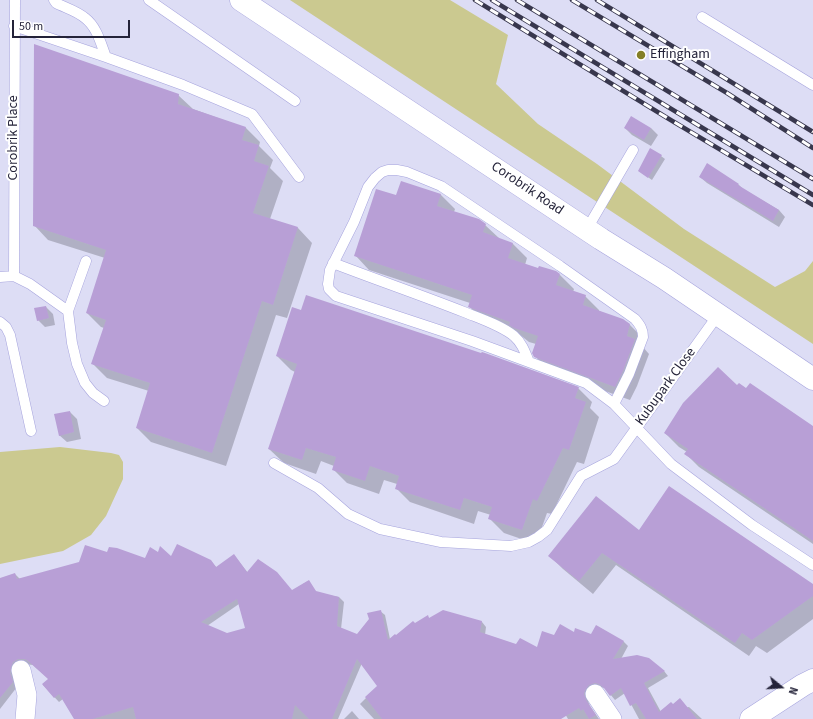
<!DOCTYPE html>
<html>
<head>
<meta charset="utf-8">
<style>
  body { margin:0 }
  #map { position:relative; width:813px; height:719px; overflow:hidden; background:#ddddf5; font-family:"Source Sans 3",sans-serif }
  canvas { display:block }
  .north { position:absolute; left:761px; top:667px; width:40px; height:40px; -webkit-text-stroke:3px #fff; paint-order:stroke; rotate:108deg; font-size:11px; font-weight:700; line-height:16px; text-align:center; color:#242339 }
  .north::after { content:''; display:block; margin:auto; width:14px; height:18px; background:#242339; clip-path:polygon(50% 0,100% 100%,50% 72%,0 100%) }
  .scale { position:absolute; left:12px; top:20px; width:118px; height:18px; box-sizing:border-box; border:2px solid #242339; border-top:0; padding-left:5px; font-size:12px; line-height:14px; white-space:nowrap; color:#242339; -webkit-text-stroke:3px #fff; paint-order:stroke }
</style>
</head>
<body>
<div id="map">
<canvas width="813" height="719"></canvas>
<div class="north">N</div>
<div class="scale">50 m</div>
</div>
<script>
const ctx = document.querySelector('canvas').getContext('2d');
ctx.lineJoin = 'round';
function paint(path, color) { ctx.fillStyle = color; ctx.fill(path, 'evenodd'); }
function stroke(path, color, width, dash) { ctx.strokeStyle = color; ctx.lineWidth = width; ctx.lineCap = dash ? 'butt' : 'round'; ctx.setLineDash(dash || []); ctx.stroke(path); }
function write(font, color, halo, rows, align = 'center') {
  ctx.font = font + ' "Source Sans 3",sans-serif'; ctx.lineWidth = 4; ctx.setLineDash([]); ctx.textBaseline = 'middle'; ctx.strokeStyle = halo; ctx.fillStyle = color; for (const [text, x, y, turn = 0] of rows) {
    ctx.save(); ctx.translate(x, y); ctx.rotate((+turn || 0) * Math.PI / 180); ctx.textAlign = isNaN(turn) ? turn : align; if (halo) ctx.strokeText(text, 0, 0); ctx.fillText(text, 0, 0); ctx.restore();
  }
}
const green = new Path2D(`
  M290,0H450L508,35L496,84L538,124L597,164L684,229L775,287L805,271L813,261V344Z
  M60,447L111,453L119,455L123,462V479L106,516L91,535L63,551L0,564V452Z`);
const shadow = new Path2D(`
  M178,95L193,109L246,128L260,142L259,146L273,160L270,168L283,181L270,219L298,228L312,243L287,318L276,315L226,466L151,442L137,428L149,391L107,378L92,363L104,328L101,327L87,313L105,258L48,240L34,225Z
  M625,128H651L658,135L651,146L632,135Z
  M661,156L665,159L652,180L639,171Z
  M707,165L739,185L743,189L779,210L785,217L779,227L707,183L700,177Z
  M402,182L441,195L455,209L454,212L485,225L500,239L513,244L527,258L525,265L560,275L574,289L573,292L585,296L599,310V311L630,325L644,339L642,346L649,354L637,386L630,400L549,371L535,356L536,344L529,342L519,334L483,321L469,306L470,303L369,270L355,255L397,197Z
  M46,307L53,314L55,325L45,327L38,320Z
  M277,356L578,388L592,402L590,408L599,417L584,464L577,462L552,514L547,513L536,544L504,533L490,519L491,515L478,511L474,524L410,502L396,488L397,484L384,480L379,494L347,483L333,469L334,466L321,461L316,474L284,463L269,449L295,372L291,370Z
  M737,387L813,427V544L699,467L686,454L687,452L679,447L665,433Z
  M70,412L77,419L81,439L67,442L59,435Z
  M639,532L813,585V619L767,653L756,646L749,656L616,565L593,594L563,569L549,555Z
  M108,553L145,559L172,558L211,561L217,568L234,555L248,573L292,591L308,581L317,593L339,597L344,602L341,629L357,636L380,611L385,615L390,639L428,617L430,619L482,622L486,627L485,635L517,646L537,648L555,636L575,633L592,635L597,626L624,642L628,646L621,659L664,671L668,676L648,688L661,712L689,707L702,719H639L625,693L615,700L605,688L600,687L588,701L590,706L599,719H568L560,705L555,719H374L360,704L378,686L362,663L338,719H75L63,699L59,702L43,685L49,679L33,665L23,664L17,687L0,709V579L15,574L20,579L80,563ZM239,604L246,629L227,634L207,626Z
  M352,711L359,719H344Z`);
const building = new Path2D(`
  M34,44L179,94L178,104L246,127L242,140L259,145L254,161L269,166L253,213L298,227L273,305L262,301L212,453L136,428L150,383L91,364L106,320L86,313L106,250L33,226Z
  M631,116L651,128L644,140L624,128Z
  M650,148L662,155L648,178L638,171Z
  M707,163L739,184L738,185L779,210L773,221L699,177Z
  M401,181L441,194L437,206L479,219L486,224L483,232L513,243L508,258L538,268L539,266L556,271L560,274L556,285L586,295L583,305L623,319L630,324L627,336L635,339L623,371L615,387L534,357L532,353L538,336L514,328L509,325L510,322L468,307L472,295L354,256L376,189L396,195Z
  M306,295L481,353L482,352L485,353L579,387L575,398L586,402L569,450L563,448L537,501L533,499L522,530L488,519L492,507L464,498L460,510L395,489L399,476L370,466L365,481L332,470L336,457L306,448L302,460L268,449L297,364L276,356L292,307L301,310Z
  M46,306L49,318L37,321L34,308Z
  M718,367L737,385L739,383L746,388L750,383L813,426V541L684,454L688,449L664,433L683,403Z
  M70,411L74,432L59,436L54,414Z
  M669,486L813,584V596L752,640L742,633L735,643L602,553L579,581L548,556L596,496L639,530Z
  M177,544L211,560L216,567L234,554L247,572L258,559L277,572L292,590L309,580L316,591L339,597L337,626L357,634L369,619L367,613L381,610L388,640L395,634L396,635L413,621L415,623L428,615L429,618L443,610L482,621L480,632L516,644L520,638L537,647L542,631L554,635L560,624L574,632L575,628L591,634L596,625L624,641L613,659L637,655L649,658L665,671L644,683L659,712L671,702L673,704L680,698L697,719H646L636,703L630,706L621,688L610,696L604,688L599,684L595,683L589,685L585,690L584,694L586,700L596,715L589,719L583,709L581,711L579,708L561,719H382L365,697L377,686L357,659L332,719H309L295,705L292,719H136L133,707L93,719H74L59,694L54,698L42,684L48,679L27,660L24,659H18L13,662L11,667L10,673L13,682L0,698V578L15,573L17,579L79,562L85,545L107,552L109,547L117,548L145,558L150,547L158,552L160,546L171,556ZM237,599L245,628L227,633L201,622Z`);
const service = new Path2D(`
  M54,0L56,3C66,8 77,11 85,18C97,27 101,44 106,57
  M149,0L295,101
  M702,17L813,85
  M14,26L106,57L183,85L252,114L299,177
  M587,229L633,150
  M86,261L68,311L72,343L77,364L85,383L93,393L104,401
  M333,263C377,280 421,295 464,312C481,319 500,325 514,336C522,343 525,352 529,362
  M14,276L15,0
  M0,277L14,276L30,284L68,311
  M0,322L6,327L10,335L31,431
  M614,404L629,374L643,337C643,329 640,325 635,319L560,266L441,186L407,172L397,170H388L382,172L375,178L368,187L354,222L330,270L328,284L329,289L336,296L472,341L586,383L614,404L671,464L752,525L813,565
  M274,463L318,488L348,514L380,529L441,542L511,546L529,542L538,537L547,530L581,476L614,459L718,315`);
const minor = new Path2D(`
  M21,670L27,695L25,719
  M595,694L612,719`);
const tertiary = new Path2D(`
  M241,0L601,239L664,278L813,379
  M751,719L803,685L813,680`);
const rail = new Path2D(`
  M475,0L669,119L813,205
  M492,0L813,195
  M517,0L813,179
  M572,0L727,93L813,148
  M597,0L813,132`);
const markers = [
  [641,55,5,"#847f26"]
];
const poiNames = [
  ["Effingham",650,55]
];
const streetNames = [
  ["Corobrik Place",14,138,-90],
  ["Corobrik Road",527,189,34],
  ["Kubupark Close",666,387,-54]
];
paint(green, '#cbc990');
paint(shadow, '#0003');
paint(building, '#b89fd6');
stroke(service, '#a6a4dd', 11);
stroke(minor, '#a6a4dd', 20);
stroke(tertiary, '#a6a4dd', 23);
stroke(service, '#fff', 10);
stroke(minor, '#fff', 19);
stroke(tertiary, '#fff', 22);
stroke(rail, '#38374d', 4.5);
stroke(rail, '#fff', 3, [9]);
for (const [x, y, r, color] of markers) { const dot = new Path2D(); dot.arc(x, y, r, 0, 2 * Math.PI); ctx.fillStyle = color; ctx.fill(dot); stroke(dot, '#fff', 1.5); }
write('14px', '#242339', '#fff', poiNames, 'left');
write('14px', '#242339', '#fff', streetNames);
</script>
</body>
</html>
